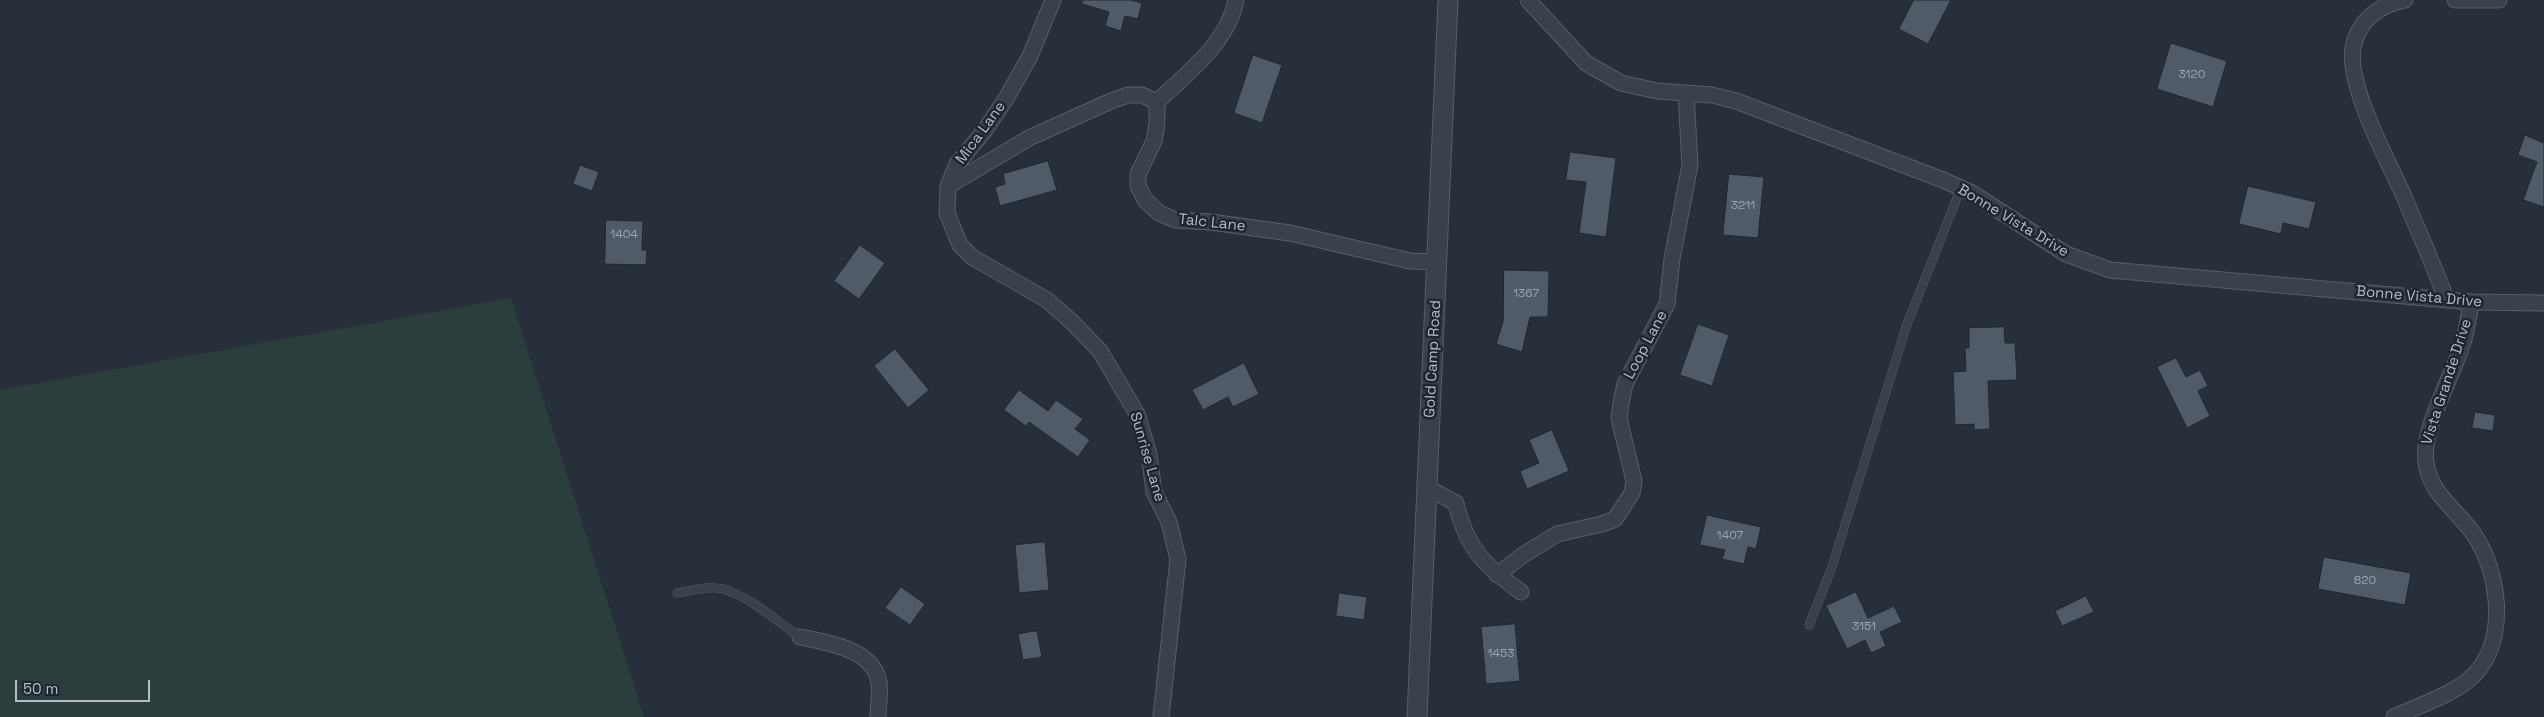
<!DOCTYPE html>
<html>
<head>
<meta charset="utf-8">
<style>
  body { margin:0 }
  #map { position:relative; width:2544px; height:717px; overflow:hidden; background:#262f3a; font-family:"Space Grotesk",sans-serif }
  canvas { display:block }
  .scale { position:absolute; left:15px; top:680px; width:135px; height:22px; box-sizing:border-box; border:2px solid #b5bcc6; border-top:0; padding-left:6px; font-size:15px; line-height:18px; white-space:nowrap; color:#b5bcc6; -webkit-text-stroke:4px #1e262f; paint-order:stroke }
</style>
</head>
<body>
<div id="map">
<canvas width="2544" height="717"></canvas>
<div class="scale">50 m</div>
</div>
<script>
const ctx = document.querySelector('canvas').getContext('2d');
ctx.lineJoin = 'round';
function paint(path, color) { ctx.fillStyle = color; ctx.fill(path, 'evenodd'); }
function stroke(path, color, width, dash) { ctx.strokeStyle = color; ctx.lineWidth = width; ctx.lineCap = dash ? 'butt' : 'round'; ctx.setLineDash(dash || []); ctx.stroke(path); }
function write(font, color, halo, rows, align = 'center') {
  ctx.font = font + ' "Space Grotesk",sans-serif'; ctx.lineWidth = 5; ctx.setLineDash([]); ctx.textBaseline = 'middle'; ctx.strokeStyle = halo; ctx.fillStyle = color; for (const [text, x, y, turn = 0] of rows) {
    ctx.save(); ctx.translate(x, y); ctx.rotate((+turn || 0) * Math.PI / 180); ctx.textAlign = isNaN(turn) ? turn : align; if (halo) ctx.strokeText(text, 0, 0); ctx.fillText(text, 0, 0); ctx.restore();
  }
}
const green = new Path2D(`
  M511,298L644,717H0V390Z`);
const building = new Path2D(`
  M1083,0H1131L1142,3L1138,19L1125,16L1121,31L1105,26L1109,12L1082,4Z
  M1914,0H1951L1928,44L1899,29Z
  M2171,43L2227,61L2213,107L2157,89Z
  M1253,55L1282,65L1262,123L1234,113Z
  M2525,135L2544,143V207L2523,200L2537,162L2518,155Z
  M1570,152L1616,158L1606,237L1579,233L1586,182L1566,180Z
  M1048,161L1057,190L1000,206L995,187L1005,184L1003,174Z
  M580,165L599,172L592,191L573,184Z
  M1729,174L1764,177L1758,238L1723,235Z
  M2248,186L2316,202L2309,229L2283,223L2281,234L2239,224Z
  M606,220L643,221L642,250H647L646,265L605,264Z
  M860,245L885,263L859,299L834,281Z
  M1504,270L1549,271L1548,317H1530L1522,352L1496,344L1503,322Z
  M1698,324L1729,335L1712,386L1680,375Z
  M2004,327L2005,343H2015L2017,380L1988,381L1990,429L1974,430V424L1955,425L1953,372L1966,371L1965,348H1969V328Z
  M895,349L929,390L908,408L874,366Z
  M2176,358L2186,377L2200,370L2208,386L2198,391L2210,416L2187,428L2157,367Z
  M1244,363L1259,394L1233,407L1228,397L1203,410L1192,390Z
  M1019,390L1048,411L1056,400L1083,419L1075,429L1090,440L1078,457L1029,422L1026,426L1004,410Z
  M2475,412L2495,415L2493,431L2472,428Z
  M1552,430L1569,471L1527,489L1520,471L1539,463L1529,440Z
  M1707,515L1761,527L1756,549L1748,547L1744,564L1722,559L1725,550L1700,545Z
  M1045,542L1049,590L1019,593L1015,545Z
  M2324,557L2411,573L2405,605L2318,589Z
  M901,587L925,604L910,625L885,608Z
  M1856,592L1868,618L1894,606L1902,622L1880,632L1886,646L1871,653L1865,640L1847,649L1826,606Z
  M1339,593L1367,597L1364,620L1336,616Z
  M2086,596L2094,612L2062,626L2055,611Z
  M1515,624L1520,681L1486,684L1481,627Z
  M1037,631L1042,657L1023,660L1018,634Z`);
const service = new Path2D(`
  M677,593C691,591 709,585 723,589C751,597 776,621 800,637
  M1809,625L1832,567L1907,324L1961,188`);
const minor = new Path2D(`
  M1053,0L1030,56L1007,97L985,130L957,164L948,186L947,213L960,245L972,257L1047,300L1072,322L1100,351L1137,414L1149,454L1154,492L1169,522L1178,559L1161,717
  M1528,0L1586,63L1621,83L1657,91L1712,95L1736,101L1943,180L1972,193L2066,254L2110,270L2471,302L2544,303
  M2405,0C2378,5 2358,21 2353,48C2347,85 2386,157 2402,192C2417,227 2432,262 2446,298
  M2455,0H2499
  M1157,102V123L1154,141L1138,174V186L1145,200L1159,213L1175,220L1211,222L1290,233L1410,261L1438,262
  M1157,102C1187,73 1228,43 1236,0
  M948,186L1029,138L1111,101L1128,95H1142L1157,102
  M1426,487L1456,503C1466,548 1485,566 1521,592
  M1497,575L1523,555L1557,534L1602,524L1615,519L1632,493L1634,481L1619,418L1621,403L1625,384L1667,304L1672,259L1690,165L1686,93
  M800,637C824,642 867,648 877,675C882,687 878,704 878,717
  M2394,717C2419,705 2454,695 2474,675C2509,639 2499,570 2473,533C2455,508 2430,494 2426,462C2421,430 2453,375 2463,343C2467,330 2469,315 2471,302`);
const tertiary = new Path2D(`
  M1417,717C1428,478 1437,239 1448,0`);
const numberNames = [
  ["3120",2192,75],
  ["3211",1743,206],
  ["1404",624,235],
  ["1367",1526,294],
  ["1407",1730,536],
  ["820",2365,581],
  ["3151",1864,627],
  ["1453",1501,654]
];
const streetNames = [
  ["Mica Lane",981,133,-54],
  ["Bonne Vista Drive",2013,221,31],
  ["Talc Lane",1212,223,6],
  ["Bonne Vista Drive",2419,297,5],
  ["Loop Lane",1646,345,-62],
  ["Gold Camp Road",1433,359,-87],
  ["Vista Grande Drive",2447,382,-72],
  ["Sunrise Lane",1147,457,74]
];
paint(green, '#2b3d3d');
paint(building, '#515a67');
stroke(building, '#202831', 1);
stroke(service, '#575f68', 9);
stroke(minor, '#575f68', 17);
stroke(tertiary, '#575f68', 21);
stroke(service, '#39414a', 8);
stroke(minor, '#39414a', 15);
stroke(tertiary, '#39414a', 19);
write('12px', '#9ca4ae', null, numberNames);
write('15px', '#b5bcc6', '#1e262f', streetNames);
</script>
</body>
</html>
